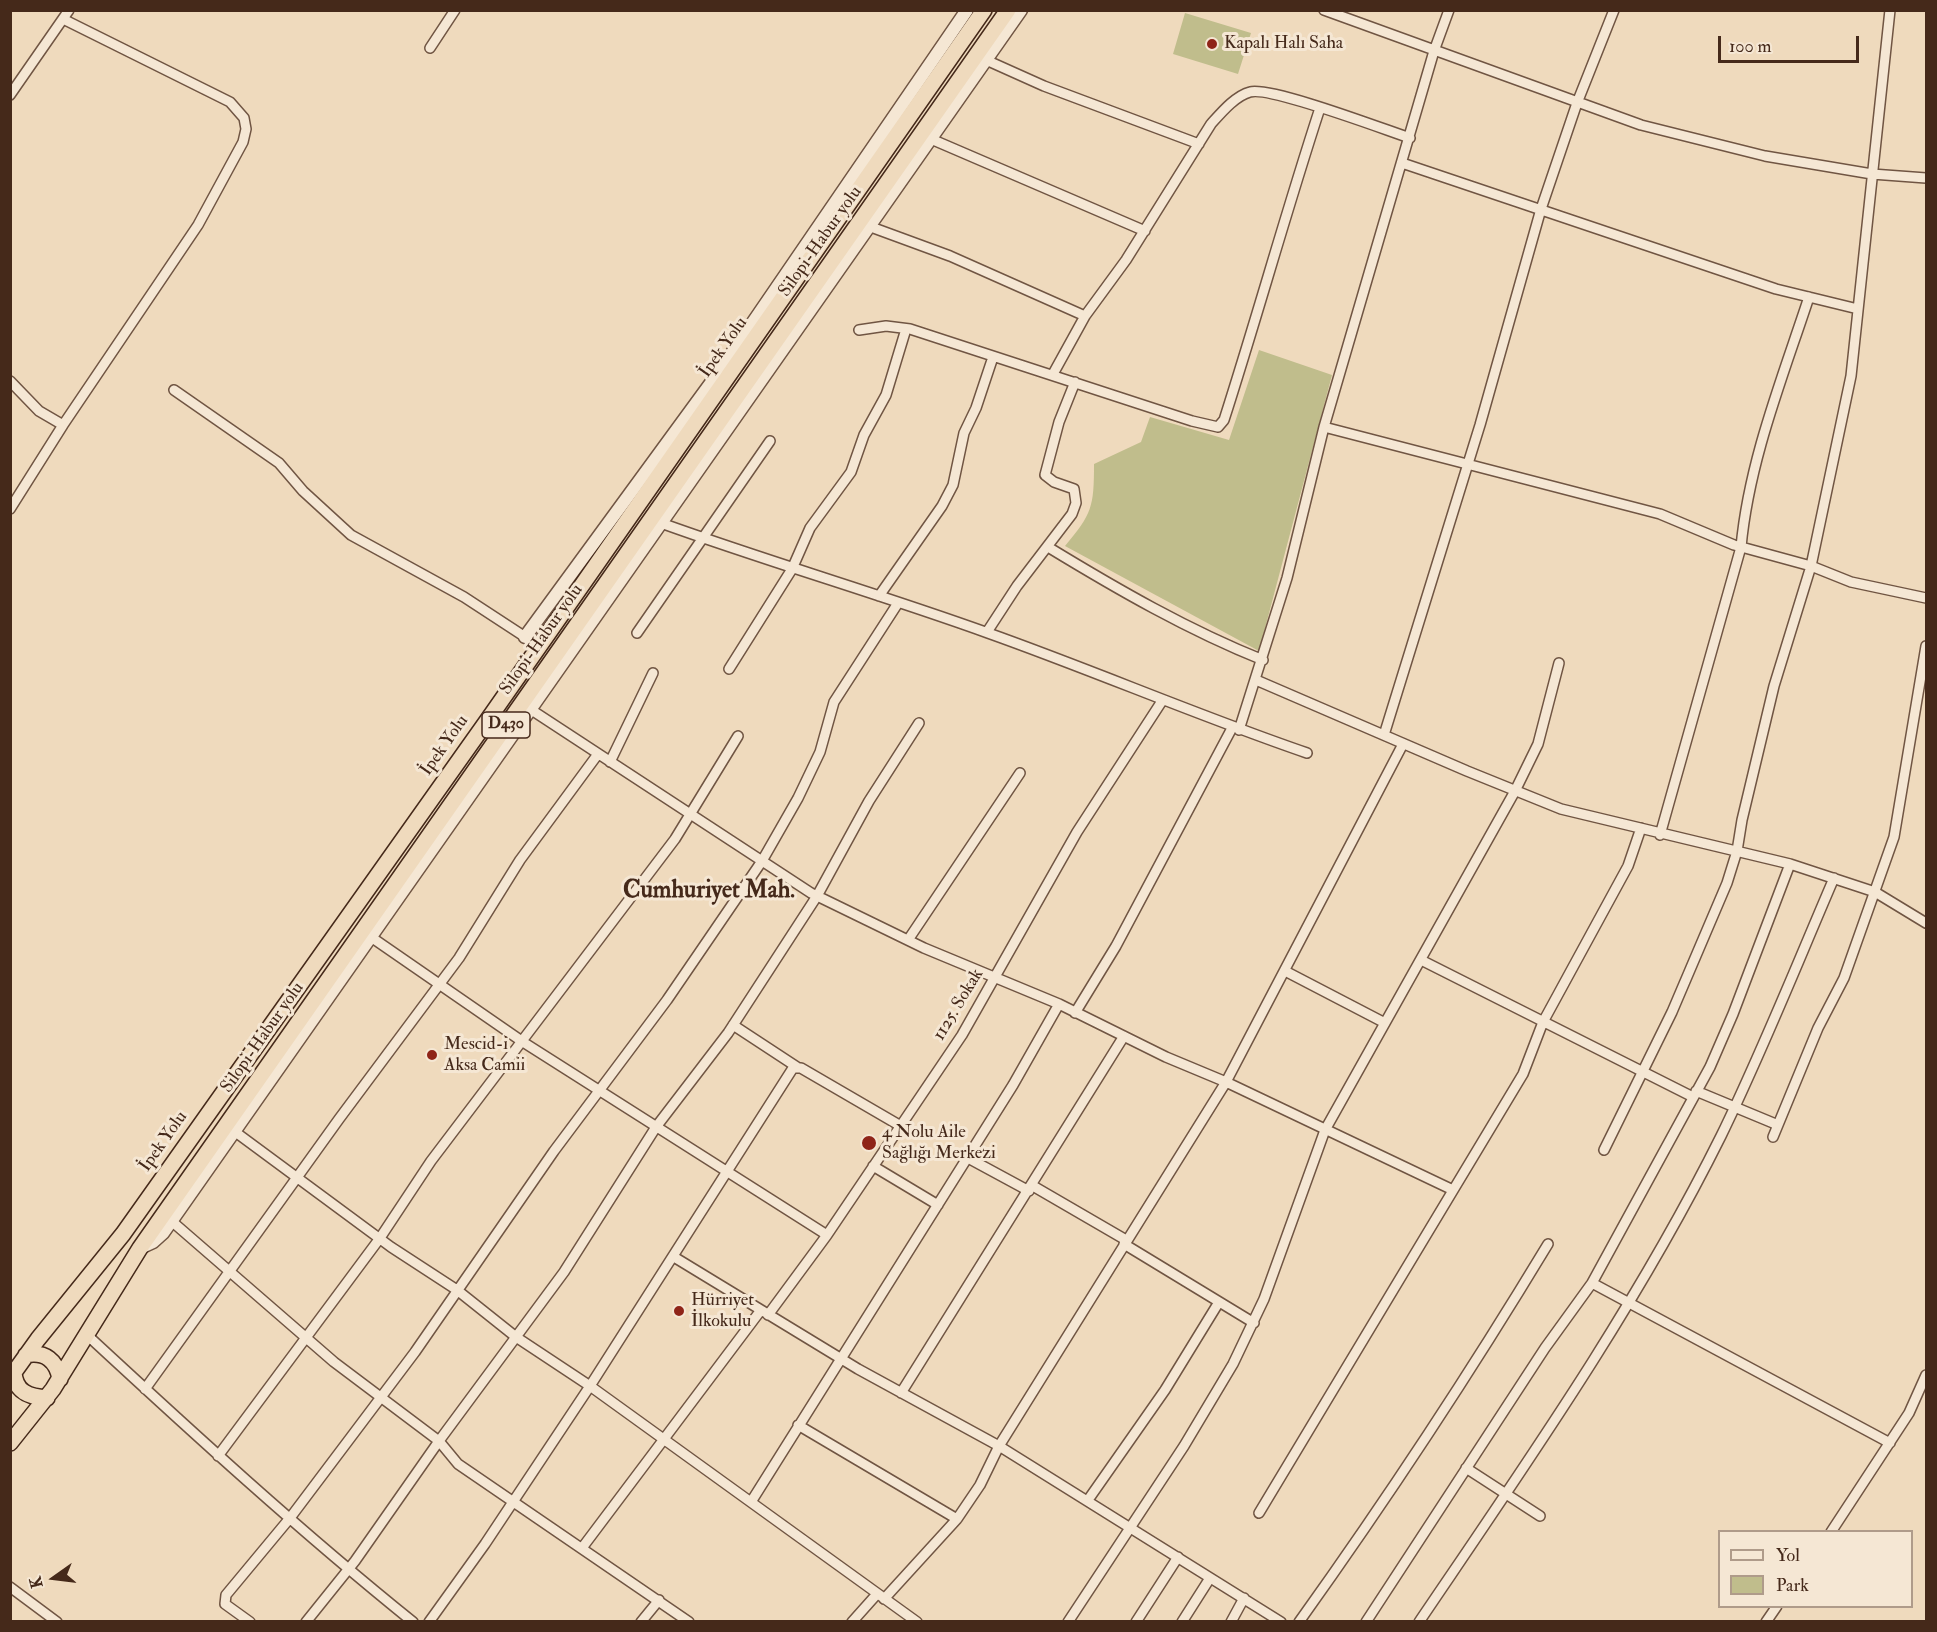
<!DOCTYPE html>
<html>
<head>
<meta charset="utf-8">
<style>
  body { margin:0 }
  #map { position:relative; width:1937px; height:1632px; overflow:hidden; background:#efdabd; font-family:"IM FELL Double Pica",serif }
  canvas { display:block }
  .frame { position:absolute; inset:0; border:12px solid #45291a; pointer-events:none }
  .legend { position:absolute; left:1718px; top:1530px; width:195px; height:78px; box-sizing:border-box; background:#f5e7d4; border:2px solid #af9b8a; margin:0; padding:8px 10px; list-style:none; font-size:18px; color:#45291a }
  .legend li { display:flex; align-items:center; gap:12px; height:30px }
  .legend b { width:30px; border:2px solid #af9b8a }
  .north { position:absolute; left:24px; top:1548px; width:60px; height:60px; -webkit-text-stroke:4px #f5e7d4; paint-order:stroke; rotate:256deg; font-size:16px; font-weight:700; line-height:24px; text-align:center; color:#45291a }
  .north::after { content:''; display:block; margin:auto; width:21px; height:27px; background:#45291a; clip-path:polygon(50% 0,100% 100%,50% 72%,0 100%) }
  .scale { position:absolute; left:1718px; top:36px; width:141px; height:27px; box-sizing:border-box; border:3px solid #45291a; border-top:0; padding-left:8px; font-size:18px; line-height:21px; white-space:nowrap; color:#45291a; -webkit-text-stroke:4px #f5e7d4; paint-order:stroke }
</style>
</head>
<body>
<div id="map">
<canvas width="1937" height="1632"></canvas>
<div class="frame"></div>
<ul class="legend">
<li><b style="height:8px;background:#f5e7d4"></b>Yol</li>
<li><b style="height:16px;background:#c0bd8c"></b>Park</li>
</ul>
<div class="north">K</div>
<div class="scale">100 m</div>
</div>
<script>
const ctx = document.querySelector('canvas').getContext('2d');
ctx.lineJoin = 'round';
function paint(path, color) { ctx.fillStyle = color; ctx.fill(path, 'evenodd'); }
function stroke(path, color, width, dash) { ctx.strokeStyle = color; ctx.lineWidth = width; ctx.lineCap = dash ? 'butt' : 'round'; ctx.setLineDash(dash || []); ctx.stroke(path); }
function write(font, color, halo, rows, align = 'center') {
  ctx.font = font + ' "IM FELL Double Pica",serif'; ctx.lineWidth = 6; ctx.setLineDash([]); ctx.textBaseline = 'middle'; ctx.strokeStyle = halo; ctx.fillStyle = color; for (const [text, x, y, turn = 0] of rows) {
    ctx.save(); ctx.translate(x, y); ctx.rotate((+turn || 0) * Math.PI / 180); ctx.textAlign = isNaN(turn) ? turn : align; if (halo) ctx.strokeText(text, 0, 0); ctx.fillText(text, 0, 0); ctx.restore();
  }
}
const green = new Path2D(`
  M1185,13L1251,33L1238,74L1173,54Z
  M1259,350L1332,375L1259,651L1065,546C1092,514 1094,507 1094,464L1141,442L1150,417L1229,440Z`);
const minor = new Path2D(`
  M1324,10L1641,125L1765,156L1872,174L1926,178
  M430,48L455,10
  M986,60L1044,86L1199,144
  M10,95L69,10
  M931,139L1145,231
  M1402,163L1776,289L1858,309
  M871,227L950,256L1085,316
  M859,330L886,326L910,329L1192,421L1218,427L1224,420C1257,317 1286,212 1320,108
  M1053,374L1085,316L1126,260L1211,124C1221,113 1235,96 1250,92C1270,86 1383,129 1410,138
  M10,381L39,411L63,425
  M174,390L279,463L303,491L351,535L464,597L539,646
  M1324,427L1660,514L1734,545L1811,566L1851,582L1926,598
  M10,509L63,425L198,225L243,142L246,129L244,118L230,102L63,19
  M661,523C769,562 880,594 988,633C1095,671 1199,716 1307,753
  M1048,547C1117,589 1188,630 1263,660
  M879,596L942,506L953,485L964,433L976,408L993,357
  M987,632L1017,586L1072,514L1076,503L1074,489L1054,482L1045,475L1059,422L1075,382
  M637,633L770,441
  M729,669L792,569L810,528L851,472L864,435L886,395L906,329
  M1256,680L1467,771L1561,809L1790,864L1875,892L1926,923
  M530,709L811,893L924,948L1059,1004L1166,1057L1226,1082L1453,1190
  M1239,730L1287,578L1324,427L1434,51L1449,10
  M1384,735L1480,425L1541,209L1577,103L1614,10
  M610,762L653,673
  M1660,835L1741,547C1749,461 1782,379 1809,297
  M371,937L523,1042L827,1235
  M908,940L1020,773
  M1421,960L1693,1097
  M1285,971L1385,1023
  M1075,1013L1116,946L1232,728
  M733,1025L797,1067
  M1696,1091L1778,1125
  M234,1131L391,1247L457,1290L516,1337L590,1386L917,1622
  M1773,1137L1818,1028L1844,978L1894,837L1926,646
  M1604,1150L1672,1012L1727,883L1737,851L1742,820L1774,686L1811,566L1851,376L1890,10
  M968,1158L1029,1191
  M873,1166L938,1205
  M1033,1186L1126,1240
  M168,1218L334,1362L439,1441L458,1464L689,1622
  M1124,1244L1254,1323
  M674,1257L858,1369L999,1446L1281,1622
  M1592,1283L1890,1443
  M768,1315L827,1235L962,1035L1077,832L1162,701
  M86,1334C193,1433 300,1531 413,1622
  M145,1389L339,1119L459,958L520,860L598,754
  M901,1393L1124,1036
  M798,1425L957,1519
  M218,1456L380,1238L431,1161L675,839L738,736
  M1466,1468L1540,1516
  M1088,1500L1165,1390L1219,1302
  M751,1502L1013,1085L1059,1004
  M1259,1513L1523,1074L1543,1022L1628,866L1641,828
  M1831,1532L1909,1413L1926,1375
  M582,1548L761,1310
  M10,1587L57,1622
  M884,1599L957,1519L980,1485L999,1446L1226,1082L1403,744
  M250,1622L225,1604L226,1595L290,1518L415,1352L554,1151L667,1000L762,861L798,798L820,752L834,702L898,603
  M306,1622L355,1561L439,1441L564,1272L656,1127L728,1033L817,896L869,801L919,723
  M429,1622L485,1544L590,1386L793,1068H801L899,1125
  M641,1622L659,1600
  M852,1622L877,1594
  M1068,1622L1184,1446L1233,1364L1264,1299L1325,1130L1515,791L1538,744L1559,663
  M1136,1622L1178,1557
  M1182,1622L1210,1578
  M1231,1622L1244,1598
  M1299,1622C1387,1499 1470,1373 1548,1244
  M1366,1622L1545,1348L1592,1283L1710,1067L1733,1014L1790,864
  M1419,1622C1526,1464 1636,1307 1721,1136C1762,1052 1797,964 1834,878
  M1766,1622L1777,1606`);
const tertiary = new Path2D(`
  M525,637L719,372L967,10
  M140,1248L153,1242L163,1233L1021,10`);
const trunk = new Path2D(`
  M26,1355C45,1351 57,1361 60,1379
  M14,1372C15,1392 29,1397 47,1398
  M10,1378L38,1339L123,1234L487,721L984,10
  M10,1443L53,1389L140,1248L1008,10`);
const markers = [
  [1212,44,6,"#8f2418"],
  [432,1055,6,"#8f2418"],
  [869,1143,8,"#8f2418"],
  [679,1311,6,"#8f2418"]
];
const shields = [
  [506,725,48]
];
const shieldNames = [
  ["D430",506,725]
];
const poiNames = [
  ["Kapalı Halı Saha",1224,44],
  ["Mescid-i",444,1045],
  ["Aksa Camii",444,1066],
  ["4 Nolu Aile",882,1133],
  ["Sağlığı Merkezi",882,1154],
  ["Hürriyet",691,1301],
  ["İlkokulu",691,1322]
];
const streetNames = [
  ["Silopi-Habur yolu",821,242,-55],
  ["İpek Yolu",724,348,-55],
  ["Silopi-Habur yolu",542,640,-55],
  ["İpek Yolu",445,746,-55],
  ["1125. Sokak",959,1005,-59],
  ["Silopi-Habur yolu",263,1038,-55],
  ["İpek Yolu",164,1142,-55]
];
const districtNames = [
  ["Cumhuriyet Mah.",709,892]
];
paint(green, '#c0bd8c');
stroke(minor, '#705543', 12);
stroke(tertiary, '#705543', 15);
stroke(trunk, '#45291a', 18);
stroke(minor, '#f5e7d4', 9);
stroke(tertiary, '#f5e7d4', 12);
stroke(trunk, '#efdabd', 15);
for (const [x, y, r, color] of markers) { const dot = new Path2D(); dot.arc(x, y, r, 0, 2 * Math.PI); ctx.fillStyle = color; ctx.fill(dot); stroke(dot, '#f5e7d4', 2); }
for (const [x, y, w] of shields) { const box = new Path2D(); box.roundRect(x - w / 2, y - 13, w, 26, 4.5); ctx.fillStyle = '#f5e7d4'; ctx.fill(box); stroke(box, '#45291a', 1.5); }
write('bold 16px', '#45291a', null, shieldNames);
write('18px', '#45291a', '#f5e7d4', poiNames, 'left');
write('18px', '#45291a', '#f5e7d4', streetNames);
write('bold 24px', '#45291a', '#f5e7d4', districtNames);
</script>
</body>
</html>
